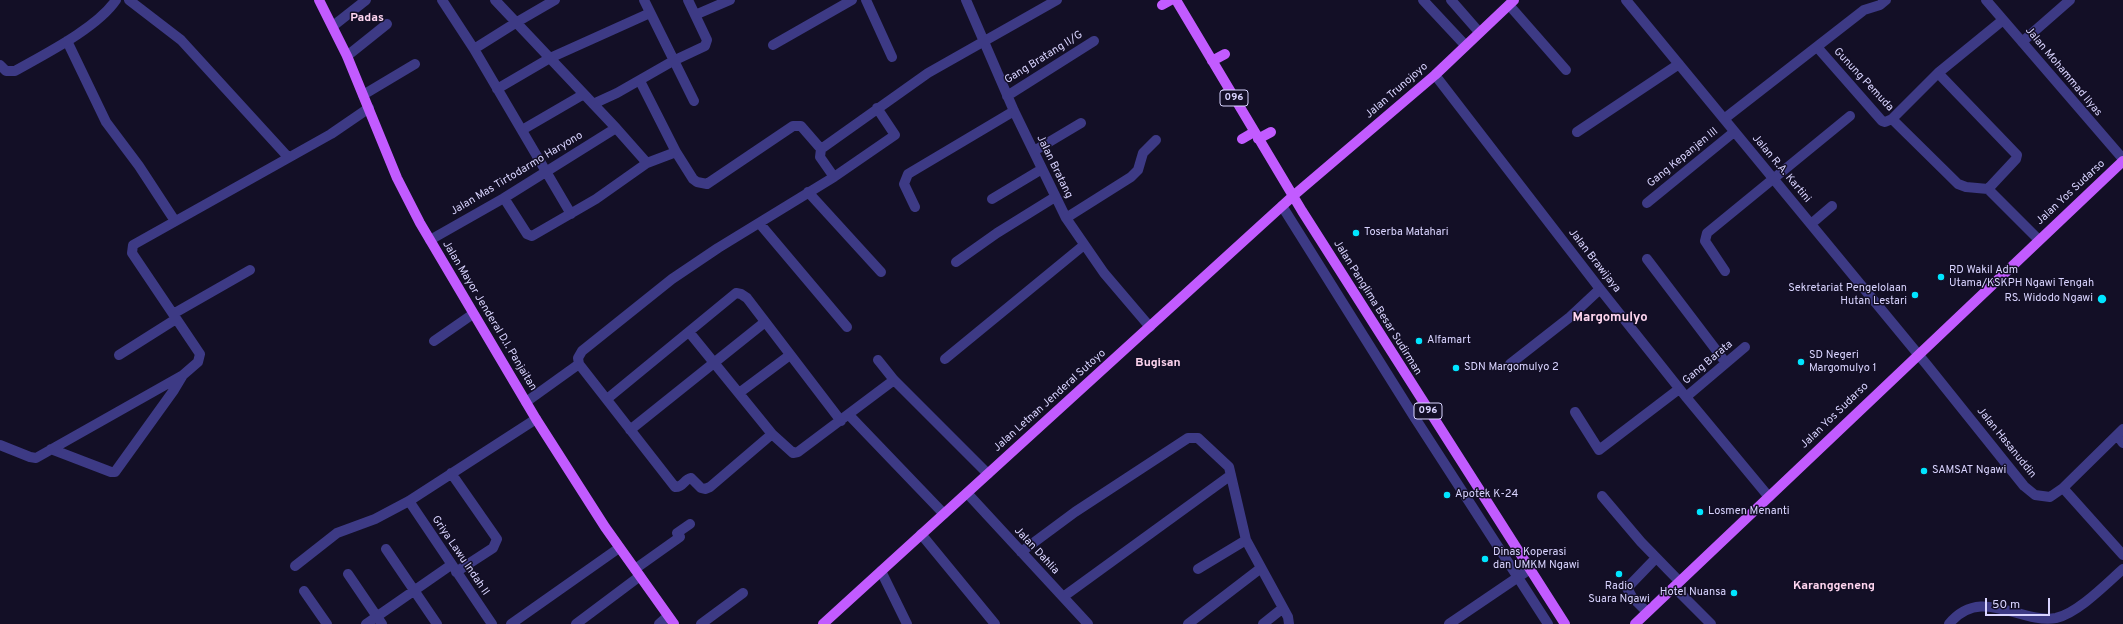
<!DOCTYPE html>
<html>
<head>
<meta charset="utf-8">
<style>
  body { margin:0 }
  #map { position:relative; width:2123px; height:624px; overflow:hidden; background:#130f26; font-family:Overpass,sans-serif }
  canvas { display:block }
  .scale { position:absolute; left:1985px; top:598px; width:65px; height:18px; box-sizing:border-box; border:2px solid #d9d4ff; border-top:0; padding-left:5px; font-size:12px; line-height:14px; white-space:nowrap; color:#d9d4ff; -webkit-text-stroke:3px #130f26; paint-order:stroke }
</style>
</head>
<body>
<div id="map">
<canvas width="2123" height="624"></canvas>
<div class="scale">50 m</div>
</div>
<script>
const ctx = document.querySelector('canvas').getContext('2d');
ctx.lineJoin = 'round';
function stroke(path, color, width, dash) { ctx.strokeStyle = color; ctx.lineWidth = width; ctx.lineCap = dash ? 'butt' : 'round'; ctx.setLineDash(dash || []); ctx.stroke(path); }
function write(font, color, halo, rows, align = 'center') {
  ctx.font = font + ' Overpass,sans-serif'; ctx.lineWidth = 3; ctx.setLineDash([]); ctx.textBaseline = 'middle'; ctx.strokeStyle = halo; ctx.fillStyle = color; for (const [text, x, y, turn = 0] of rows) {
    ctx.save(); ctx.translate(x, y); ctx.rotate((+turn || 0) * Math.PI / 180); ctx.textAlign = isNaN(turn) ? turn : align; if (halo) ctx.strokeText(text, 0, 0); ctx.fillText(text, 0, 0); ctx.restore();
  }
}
const minor = new Path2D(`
  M129,0L181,40L288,157
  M442,0L474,49
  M495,0L616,128L647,163
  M555,0L517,22L474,49L571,214
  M644,0L694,101
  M866,0L892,57
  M966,0L1014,111L1066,218L1104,273L1150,327
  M1423,0L1465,45
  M1451,0L1479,32
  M1626,0L1927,365L2024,486L2035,495L2050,497L2063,488L2123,429
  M1986,0L2123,159
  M1509,5L1566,70
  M695,15L730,0
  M333,26L366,0
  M67,41L106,122L139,166L175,221
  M2022,42L2070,0
  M773,45L852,0
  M1817,47L1882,121L1885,122L1892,119L1958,184L1966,187L1988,189L2039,240
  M347,56L387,24
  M0,65L6,71H15C45,54 97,28 116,0
  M1938,73L2017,155L2016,159L1988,189
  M1435,75L1600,289L1686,397L1769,497
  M497,89L550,58L650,13
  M363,95L415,64
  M1007,96L1094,41
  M593,104L617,93L673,61L705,46L707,40L688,0
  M1724,119L1864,10L1880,5L1886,0
  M1892,119L1938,73L2003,20
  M522,130L584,94
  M1577,132L1679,64
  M1034,151L1081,123
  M676,152L693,179L697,182L707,184L793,126H801L821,149
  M834,177L895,135L877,108
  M808,192L881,272
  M504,198L527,234L532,236L596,199L647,163L676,152L640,81
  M992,199L1042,169
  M1647,203L1734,132
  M1282,206L1413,415L1548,624
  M915,207L904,184L908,174L1014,111
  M1066,218L1131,177L1138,170L1143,153L1156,140
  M760,224L847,327
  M1811,224L1832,206
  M430,240L504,198L616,128
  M1647,259L1726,363
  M956,262L997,233L1055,197
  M1725,271L1705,241L1707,233L1850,116
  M173,314L250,270
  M689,332L772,434L793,453L798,452L894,380
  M434,341L473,314
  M119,355L176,319
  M945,359L1084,245
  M878,360L894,380L988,474
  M579,364L675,487C683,488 684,479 691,478L701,488L705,489L710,487L772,434
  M1510,364L1570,317L1600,289
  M739,393L790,355
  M1686,397L1745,347
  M607,399L736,293L741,294L747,298L841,421
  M526,402L579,364L578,358L582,351L672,279L718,248L834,177L820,157L821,149L928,73L1057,0
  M1575,412L1599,450L1679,389
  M849,415L944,514
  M630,430L765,322
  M2117,435L2123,443
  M0,445L30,457L36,458L183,375L198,362L200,354L132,253L133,245L331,134L369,108
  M51,449L111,472H115L174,390L183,375
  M451,473L497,539L493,548L456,572
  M2063,488L2123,555
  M967,493L1088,624
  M1602,496L1641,542L1679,581
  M409,501L492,624
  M921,534L995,624
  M386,549L437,624
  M1021,552L1075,512L1188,438H1198L1229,467L1246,540L1288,617L1289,624
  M295,566L337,533L375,519L409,501L536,419
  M635,569L680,537L677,533L690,524
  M1198,569L1246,540
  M881,571L907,624
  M348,574L382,624
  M1674,587L1711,624
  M304,591L327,624
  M1063,597L1231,475
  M1647,612L1632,597L1627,588L1656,558
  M366,624L451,565
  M511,624L619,548
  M576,624L640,576
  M659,624L668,616
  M701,624L743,593
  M1188,624L1261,568
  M1263,624L1283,608
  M1449,624L1530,569
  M1949,624C1981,585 2019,624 2056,618C2078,613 2106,584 2123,569`);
const major = new Path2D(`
  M319,0L347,56L397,178L420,223L536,419L605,527L674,624
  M1176,0L1302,211L1565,624
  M1162,5L1171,0
  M1212,61L1225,54
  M1242,139L1254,132
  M1258,139L1271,132
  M823,624L1293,196L1435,75L1514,0
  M1635,624L2123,161`);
const markers = [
  [1356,233,4,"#00e5ff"],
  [1941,277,4,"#00e5ff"],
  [1915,295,4,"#00e5ff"],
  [2102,299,5,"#00e5ff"],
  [1419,341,4,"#00e5ff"],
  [1801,362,4,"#00e5ff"],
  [1456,368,4,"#00e5ff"],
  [1924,471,4,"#00e5ff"],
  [1447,495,4,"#00e5ff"],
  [1700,512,4,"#00e5ff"],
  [1485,559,4,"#00e5ff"],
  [1619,574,4,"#00e5ff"],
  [1734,593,4,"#00e5ff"]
];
const shields = [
  [1234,98,28],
  [1428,411,28]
];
const shieldNames = [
  ["096",1234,98],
  ["096",1428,411]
];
const streetNames = [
  ["Gang Bratang II/G",1044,58,-32],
  ["Jalan Mohammad Ilyas",2063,72,50],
  ["Gunung Pemuda",1863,80,47],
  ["Jalan Trunojoyo",1397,91,-41],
  ["Gang Kepanjen III",1683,158,-39],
  ["Jalan Bratang",1054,167,64],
  ["Jalan R.A. Kartini",1781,169,50],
  ["Jalan Mas Tirtodarmo Haryono",517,174,-31],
  ["Jalan Yos Sudarso",2071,193,-43],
  ["Jalan Brawijaya",1594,261,52],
  ["Jalan Panglima Besar Sudirman",1377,308,58],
  ["Jalan Mayor Jenderal D.I. Panjaitan",489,316,59],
  ["Gang Barata",1708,363,-40],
  ["Jalan Letnan Jenderal Sutoyo",1050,401,-42],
  ["Jalan Yos Sudarso",1835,416,-44],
  ["Jalan Hasanuddin",2006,443,51],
  ["Jalan Dahlia",1036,551,47],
  ["Griya Lawu Indah II",460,556,56]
];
const poiNames = [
  ["Toserba Matahari",1364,233],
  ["RD Wakil Adm",1949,271],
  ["Utama/KSKPH Ngawi Tengah",1949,284],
  ["Sekretariat Pengelolaan",1907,289,"right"],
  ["Hutan Lestari",1907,302,"right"],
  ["RS. Widodo Ngawi",2093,299,"right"],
  ["Alfamart",1427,341],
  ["SD Negeri",1809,356],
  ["Margomulyo 1",1809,369],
  ["SDN Margomulyo 2",1464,368],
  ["SAMSAT Ngawi",1932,471],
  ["Apotek K-24",1455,495],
  ["Losmen Menanti",1708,512],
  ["Dinas Koperasi",1493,553],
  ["dan UMKM Ngawi",1493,566],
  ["Radio",1619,587,"center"],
  ["Suara Ngawi",1619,600,"center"],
  ["Hotel Nuansa",1726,593,"right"]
];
const neighbourhoodNames = [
  ["Padas",367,19],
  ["Bugisan",1158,364],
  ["Karanggeneng",1834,587]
];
const quarterNames = [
  ["Margomulyo",1610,318]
];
stroke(minor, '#3d3a85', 10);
stroke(major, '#c25bff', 10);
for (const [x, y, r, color] of markers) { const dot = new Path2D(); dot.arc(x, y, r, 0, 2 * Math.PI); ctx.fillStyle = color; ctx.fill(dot); stroke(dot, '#130f26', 1.5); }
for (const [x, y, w] of shields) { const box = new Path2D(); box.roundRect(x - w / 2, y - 8, w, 16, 3); ctx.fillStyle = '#130f26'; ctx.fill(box); stroke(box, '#d9d4ff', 1); }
write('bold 10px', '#d9d4ff', null, shieldNames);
write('11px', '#d9d4ff', '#130f26', streetNames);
write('11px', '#d9d4ff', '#130f26', poiNames, 'left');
write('bold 12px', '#ffd6f0', '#130f26', neighbourhoodNames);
write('bold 13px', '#ffd6f0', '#130f26', quarterNames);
</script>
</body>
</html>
